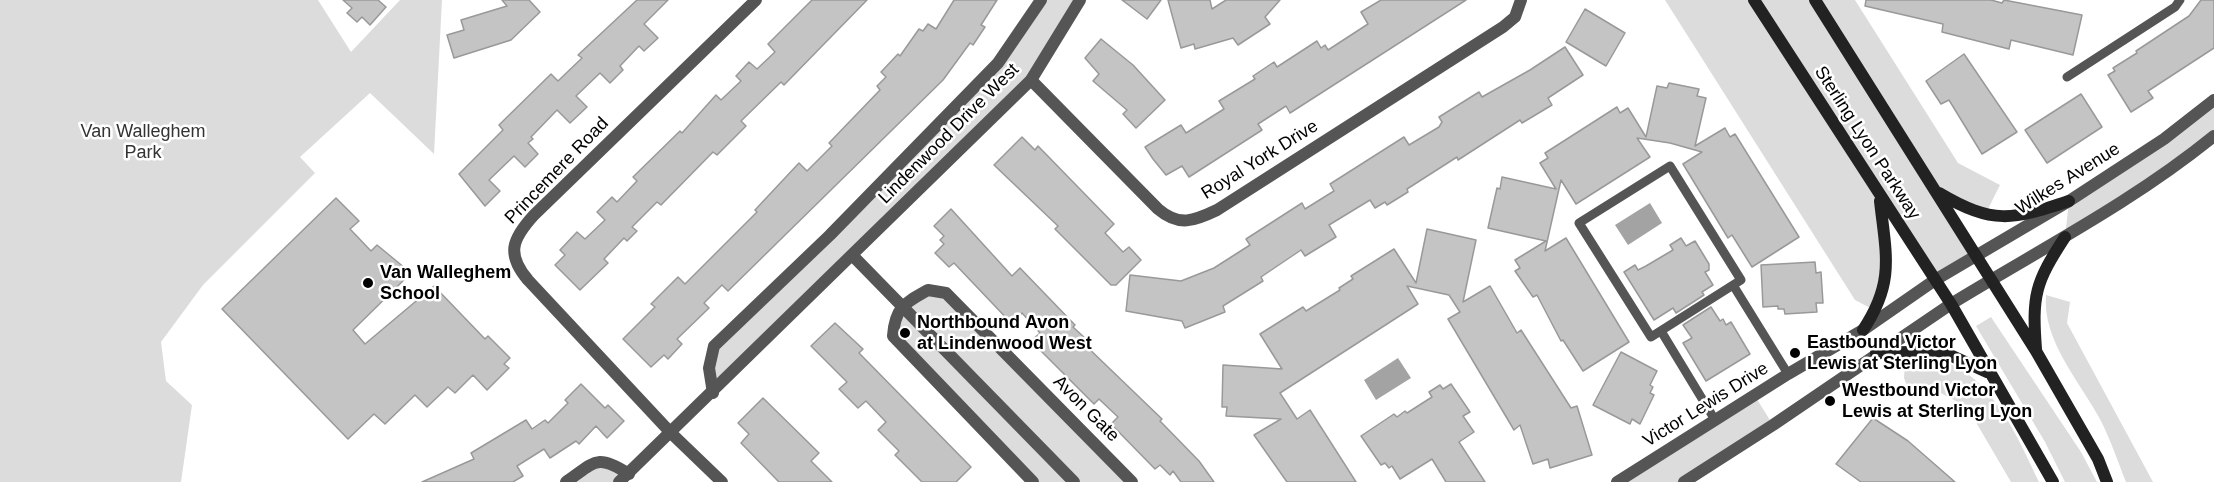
<!DOCTYPE html>
<html>
<head>
<meta charset="utf-8">
<style>
  body { margin:0 }
  canvas { display:block; background:#fff }
</style>
</head>
<body>
<canvas width="2214" height="482"></canvas>
<script>
const ctx = document.querySelector('canvas').getContext('2d');
ctx.lineJoin = 'round';
function paint(path, color) { ctx.fillStyle = color; ctx.fill(path, 'evenodd'); }
function stroke(path, color, width, dash) { ctx.strokeStyle = color; ctx.lineWidth = width; ctx.lineCap = dash ? 'butt' : 'round'; ctx.setLineDash(dash || []); ctx.stroke(path); }
function write(font, color, halo, rows, align = 'center') {
  ctx.font = font + ' Arial,sans-serif'; ctx.lineWidth = 5; ctx.setLineDash([]); ctx.textBaseline = 'middle'; ctx.strokeStyle = halo; ctx.fillStyle = color; for (const [text, x, y, turn = 0] of rows) {
    ctx.save(); ctx.translate(x, y); ctx.rotate((+turn || 0) * Math.PI / 180); ctx.textAlign = isNaN(turn) ? turn : align; if (halo) ctx.strokeText(text, 0, 0); ctx.fillText(text, 0, 0); ctx.restore();
  }
}
const green = new Path2D(`
  M0,0H318L351,52L400,0H442L434,154L370,93L300,157L315,173L203,285L161,342L166,381L192,405L181,482H0Z
  M1041,0H1080L1031,80L713,393L714,346L998,64Z
  M1665,0H1855L1958,163L2000,185L1985,215L1937,191L1976,257L1935,280L1880,198L1886,251L1876,311L1855,300Z
  M2214,100V136L2065,237L2069,201Z
  M928,290L946,293L1132,482H1033L893,336L894,323Z
  M2046,295L2070,302L2067,323L2153,482H2126C2118,462 2111,441 2101,421C2081,383 2042,341 2046,295Z
  M1991,317L2081,452L2097,482H2065L2045,442L1976,326Z
  M1923,358C1985,360 2016,433 2039,482H2011L1967,407L1926,385L1907,386L1904,378L1905,361Z
  M1755,396L1773,425L1684,482H1617Z
  M596,461L629,474L619,482H566Z`);
const water = new Path2D(`
  M1650,203L1662,223L1628,245L1615,225Z
  M1398,358L1411,378L1376,400L1364,380Z`);
const building = new Path2D(`
  M343,0H378L386,7L370,25L362,17L357,22L347,13L352,8Z
  M502,0H529L540,12L511,40L454,58L447,35L464,30L461,20L507,6Z
  M637,0H668L644,24L658,38L644,51L639,46L620,66L623,70L610,83L600,73L576,96L587,107L570,123L557,110L531,137L533,139L528,143L538,154L525,167L514,156L489,180L500,191L485,206L459,174L503,130L499,125L551,74L558,81L582,58L578,55Z
  M812,0H867L784,85L781,82L741,121L746,126L717,155L713,152L661,205L657,202L632,227L637,231L627,241L624,238L604,259L608,263L580,290L555,265L565,255L560,250L577,232L585,239L605,220L597,212L612,197L617,202L637,181L633,177L680,131L682,133L716,95L721,100L741,81L736,76L749,62L757,69L775,52L768,44Z
  M954,0H997L981,25L985,27L973,45L970,43L943,80L728,291L722,285L704,303L709,308L677,339L682,344L668,359L664,355L651,367L623,339L655,307L651,304L678,277L685,284L757,212L755,210L799,163L807,171L832,146L829,143L880,90L877,86L886,77L881,72L898,54L900,56L919,29L923,31L928,24L936,29Z
  M1122,0H1161L1147,19Z
  M1168,0H1210L1212,9L1226,0H1280L1265,17L1270,24L1238,45L1233,38L1195,49L1194,44L1181,48Z
  M1381,0H1466L1290,113L1286,106L1258,124L1262,130L1189,177L1182,166L1166,175L1153,159L1145,147L1181,125L1186,133L1224,109L1219,101L1255,79L1253,76L1274,62L1277,67L1317,41L1321,48L1325,45L1328,50L1368,24L1361,12Z
  M1866,0H1991L2002,3L2004,0L2082,15L2073,55L2011,40L2009,49L1942,32L1943,24L1865,6Z
  M2201,0H2214V48L2148,91L2153,98L2131,112L2108,75L2115,71L2113,68L2137,53L2136,51L2189,16Z
  M1585,9L1625,33L1606,66L1566,42Z
  M1101,39L1133,65L1165,100L1136,128L1123,114L1127,110L1093,81L1099,74L1085,58Z
  M1565,47L1583,75L1548,98L1552,105L1522,123L1520,120L1458,160L1457,157L1407,189L1408,192L1387,205L1385,202L1375,208L1370,200L1329,225L1336,237L1305,256L1301,250L1261,277L1263,281L1223,306L1225,312L1185,328L1182,321L1126,311L1130,275L1181,281L1214,268L1250,245L1246,239L1302,203L1305,209L1334,191L1330,184L1404,137L1409,145L1439,127L1442,122L1439,117L1479,92L1482,97L1530,70Z
  M1964,54L2017,132L1982,154L1949,100L1941,104L1926,81Z
  M1669,83L1699,89L1697,96L1706,98L1695,146L1725,128L1730,137L1735,134L1799,237L1752,267L1732,235L1728,238L1683,164L1702,152L1670,143L1637,138L1650,157L1576,204L1561,180L1545,251L1566,238L1629,342L1583,371L1563,340L1561,341L1537,295L1533,297L1515,271L1520,268L1515,260L1546,241L1488,228L1497,188L1500,189L1502,177L1556,189L1540,163L1548,158L1545,153L1617,107L1620,113L1628,108L1646,137L1657,86L1667,88Z
  M2081,94L2102,127L2047,163L2025,130Z
  M1022,137L1035,150L1038,146L1114,224L1105,233L1123,252L1129,247L1141,260L1116,285H1111L1055,229L1058,226L994,165Z
  M336,198L359,221L350,229L371,251L377,245L411,273L353,330L365,344L434,286L485,339L488,336L510,358L504,364L509,368L487,390L473,375L455,393L448,387L427,407L415,395L385,424L374,414L348,439L222,309Z
  M951,209L1012,276L1020,268L1075,325L1073,327L1087,340L1083,343L1162,419L1160,421L1199,461L1214,482H1181L1173,471L1170,475L1160,465L1155,469L1111,424L1118,417L1099,399L1094,404L1031,341L1040,333L1022,313L1012,324L954,263L949,267L935,253L944,244L940,240L944,236L934,226Z
  M1427,229L1476,240L1463,302L1490,286L1517,333L1521,330L1571,408L1577,406L1592,455L1550,468L1548,459L1533,464L1520,425L1514,430L1448,319L1460,312L1449,295L1407,286L1418,304L1280,393L1297,419L1310,410L1356,482H1287L1254,435L1281,419L1226,416L1227,407H1222L1223,365L1282,369L1260,334L1303,307L1306,311L1340,290L1339,288L1353,279L1351,276L1394,249L1416,283Z
  M1681,238L1686,246L1695,241L1709,264V270L1705,272L1713,285L1702,292L1704,295L1676,313L1673,308L1654,320L1624,272L1635,265L1638,270L1646,266L1673,250L1670,245Z
  M1815,262L1816,273L1821,272L1823,303H1816L1817,312L1785,314L1784,309H1778V306L1763,307L1761,265Z
  M1711,307L1720,321L1723,319L1726,325L1731,322L1750,354L1706,381L1683,343L1692,338L1683,325Z
  M835,323L863,349L859,353L971,467L956,482H922L895,455L899,451L878,430L886,422L866,401L858,408L839,389L847,382L811,346Z
  M1621,352L1657,371L1650,385L1653,387L1650,393L1654,395L1640,424L1632,419L1630,424L1593,405Z
  M581,384L605,408L608,405L624,421L607,438L596,426L579,444L576,441L550,458L544,449L517,466L523,476L513,482H422L474,459L471,453L526,420L532,429L545,420L548,423L568,403L565,400Z
  M1451,384L1470,412L1463,416L1474,432L1459,442L1485,482H1446L1432,459L1400,479L1392,466L1389,468L1385,463L1381,465L1361,436L1394,414L1397,417L1405,411L1407,413L1432,397L1429,392L1440,385L1443,389Z
  M763,398L819,453L811,461L832,482H779L741,443L749,434L738,423Z
  M1873,418L1908,441L1955,482H1861L1836,464Z`);
const service = new Path2D(`
  M2067,77L2175,7L2180,0
  M1670,166L1741,280L1651,337L1579,223Z
  M1733,285L1788,374
  M1661,331L1715,420`);
const minor = new Path2D(`
  M1031,80L1158,209C1179,227 1194,221 1217,210L1503,27L1515,17L1521,0
  M1935,280L2069,201L2164,139L2214,100
  M1951,304C2039,250 2133,202 2214,136
  M713,393L709,368L714,346L830,235L998,63L1041,0
  M566,482C595,462 596,453 629,474
  M722,482L671,433L528,280C506,254 512,239 534,215L756,0
  M1033,482L893,336C895,307 905,303 928,290L946,293L1132,482`);
const tertiary = new Path2D(`
  M853,256L1074,482
  M619,482L1031,80L1080,0
  M1617,482L1788,374L1863,330L1935,280
  M1684,482L1773,425L1951,304`);
const secondary = new Path2D(`
  M1754,0L1951,304L2053,482
  M1815,0L2036,351L2098,459L2107,482
  M1939,193C1993,225 2012,220 2069,201
  M1863,330C1895,282 1886,255 1880,201
  M2036,349C2032,295 2035,283 2065,237
  M1876,353L1941,351L1987,372`);
const markers = [
  [368,283,6,"#000"],
  [905,333,6,"#000"],
  [1795,353,6,"#000"],
  [1830,401,6,"#000"]
];
const parkNames = [
  ["Van Walleghem",143,132],
  ["Park",143,153]
];
const streetNames = [
  ["Lindenwood Drive West",949,134,-45],
  ["Sterling Lyon Parkway",1867,143,57],
  ["Royal York Drive",1260,160,-32],
  ["Princemere Road",557,171,-46],
  ["Wilkes Avenue",2068,179,-32],
  ["Victor Lewis Drive",1706,405,-32],
  ["Avon Gate",1086,409,45]
];
const poiNames = [
  ["Van Walleghem",380,273],
  ["School",380,294],
  ["Northbound Avon",917,323],
  ["at Lindenwood West",917,344],
  ["Eastbound Victor",1807,343],
  ["Lewis at Sterling Lyon",1807,364],
  ["Westbound Victor",1842,391],
  ["Lewis at Sterling Lyon",1842,412]
];
paint(green, '#dcdcdc');
paint(water, '#a3a3a3');
paint(building, '#c4c4c4');
stroke(building, '#999', 1.5);
stroke(service, '#555', 9);
stroke(minor, '#555', 12);
stroke(tertiary, '#555', 12);
stroke(secondary, '#222', 12);
for (const [x, y, r, color] of markers) { const dot = new Path2D(); dot.arc(x, y, r, 0, 2 * Math.PI); ctx.fillStyle = color; ctx.fill(dot); stroke(dot, '#fff', 2); }
write('18px', '#333', '#fff', parkNames);
write('18px', '#000', '#fff', streetNames);
write('bold 18px', '#000', '#fff', poiNames, 'left');
</script>
</body>
</html>
